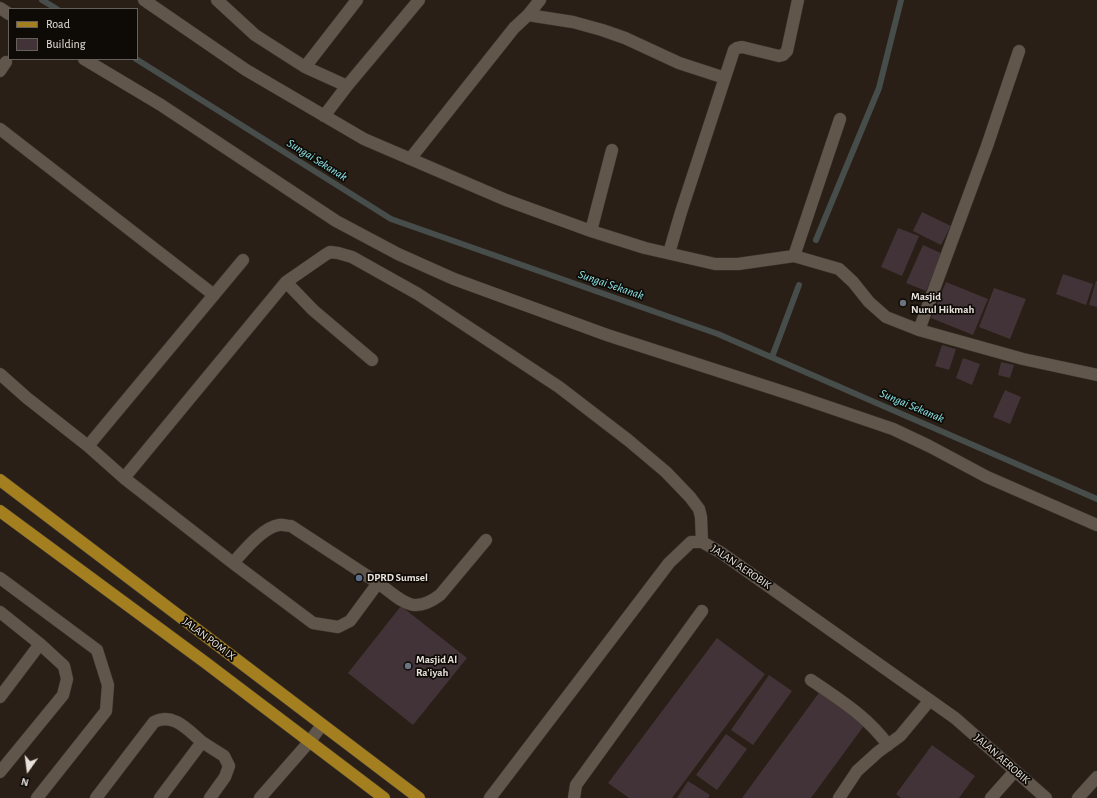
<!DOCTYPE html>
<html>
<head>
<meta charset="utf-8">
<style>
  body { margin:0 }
  #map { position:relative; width:1097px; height:798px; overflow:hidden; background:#291f16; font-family:"Alegreya Sans",sans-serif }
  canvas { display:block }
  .legend { position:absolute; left:8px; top:8px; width:130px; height:52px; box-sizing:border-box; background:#0e0a06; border:1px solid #65605b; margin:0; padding:5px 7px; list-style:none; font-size:12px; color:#e8e1db }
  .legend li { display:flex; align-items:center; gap:8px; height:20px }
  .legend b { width:20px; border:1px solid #65605b }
  .north { position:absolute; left:8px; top:750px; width:40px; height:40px; -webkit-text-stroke:3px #0e0a06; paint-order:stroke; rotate:194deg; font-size:11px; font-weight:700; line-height:16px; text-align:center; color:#e8e1db }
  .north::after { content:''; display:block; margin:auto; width:14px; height:18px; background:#e8e1db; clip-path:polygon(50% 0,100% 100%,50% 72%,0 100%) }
</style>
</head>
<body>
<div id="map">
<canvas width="1097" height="798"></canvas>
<ul class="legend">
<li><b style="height:5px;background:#a47f20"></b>Road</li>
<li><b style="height:11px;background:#413337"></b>Building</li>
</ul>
<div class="north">N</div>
</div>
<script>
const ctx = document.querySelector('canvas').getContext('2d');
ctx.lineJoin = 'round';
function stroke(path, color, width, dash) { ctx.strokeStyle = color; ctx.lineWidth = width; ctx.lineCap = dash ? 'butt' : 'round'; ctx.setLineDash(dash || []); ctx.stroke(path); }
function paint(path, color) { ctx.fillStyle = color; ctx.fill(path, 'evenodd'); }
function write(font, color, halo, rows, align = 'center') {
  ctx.font = font + ' "Alegreya Sans",sans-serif'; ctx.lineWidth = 3.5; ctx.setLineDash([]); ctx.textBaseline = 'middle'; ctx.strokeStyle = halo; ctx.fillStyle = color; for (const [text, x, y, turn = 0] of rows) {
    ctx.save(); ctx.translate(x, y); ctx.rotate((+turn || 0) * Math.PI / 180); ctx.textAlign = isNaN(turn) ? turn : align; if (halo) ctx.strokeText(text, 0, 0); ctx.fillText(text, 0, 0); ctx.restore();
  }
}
const stream = new Path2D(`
  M42,0L57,9
  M136,59L391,219L718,334L1097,499
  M816,240L879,88L901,0
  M772,357L799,285`);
const building = new Path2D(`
  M922,212L951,226L941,245L913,231Z
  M898,228L919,236L902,276L881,267Z
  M923,245L943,254L926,291L906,283Z
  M1063,274L1093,284L1086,305L1056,294Z
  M1096,281H1097V307L1089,305Z
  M946,282L988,299L973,335L931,318Z
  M994,288L1026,299L1010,339L979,327Z
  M942,345L956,349L949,370L935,366Z
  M963,358L980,364L972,385L956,378Z
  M1001,362L1014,365L1010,378L998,375Z
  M1005,390L1021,397L1010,424L993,417Z
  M401,606L467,658L413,725L348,673Z
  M717,638L765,674L672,798H629L608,783Z
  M769,675L792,691L753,745L731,730Z
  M821,690L866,723L811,798H742Z
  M726,734L747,749L717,790L696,775Z
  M932,745L975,776L959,798H901L896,794Z
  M688,781L710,795L708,798H677Z`);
const minor = new Path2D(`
  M144,0L246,70L364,139L506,200L591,231L645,248L715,264H738L794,256L839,269L853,282L869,302L886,317L919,330L1023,359L1097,375
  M217,0L255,35L305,67L347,86L419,0
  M0,8L9,14
  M528,15L540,0
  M84,59L161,105L336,221L398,254L454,279L607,335L796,396L893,429L929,446L987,477L1097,525
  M305,67L357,0
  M0,71L6,62
  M324,116L347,86
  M0,129L214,295
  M410,159L514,28L528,15L573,22L602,30L625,38L679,63L725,78
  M591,231L612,150
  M669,253L681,212L734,50L737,48L742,47L779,56L783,55L787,51L798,0
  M794,256L840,119
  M919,330L987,146L1019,51
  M372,360L313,310L286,282L325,255L330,252L338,253L352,257L418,294L559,387L628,440L666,472L690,497L699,509L701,517L702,542
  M0,374L27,398L88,446L124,478L233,563L313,623L338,627L350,621L378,583L291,526C287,526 282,524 279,525C263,527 243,552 233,563
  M88,446L243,260
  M124,478L286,282
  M0,578L97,650L108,685L106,711L37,798
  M378,583C402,600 412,616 440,595L486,540
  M0,612L40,644L64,666L67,679L63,695L0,772
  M811,680C840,700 868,717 888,745
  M0,697L40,644
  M96,798L154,722C173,712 188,730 202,742
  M160,798L202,742L224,756L229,766L225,777L210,798
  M260,798L310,741L322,725
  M490,798L669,563L691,542H702L720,552L955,718L1046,798
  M574,798L576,785L702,611
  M839,798L857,771L878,752L900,736L930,700
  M991,798L1015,771
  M1078,798L1097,777`);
const major = new Path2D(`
  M0,480L419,798
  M0,511L206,663L384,798`);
const markers = [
  [903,303,4,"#6b7280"],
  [359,578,4,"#5c6f8a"],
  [408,666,4,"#6b7280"]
];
const poiNames = [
  ["Masjid",911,297],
  ["Nurul Hikmah",911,310],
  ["DPRD Sumsel",367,578],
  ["Masjid Al",416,660],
  ["Ra'iyah",416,673]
];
const streetNames = [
  ["JALAN AEROBIK",741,567,34],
  ["JALAN POM IX",209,639,37],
  ["JALAN AEROBIK",1002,759,41]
];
const waterNames = [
  ["Sungai Sekanak",317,160,32],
  ["Sungai Sekanak",611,285,19],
  ["Sungai Sekanak",912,406,23]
];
stroke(stream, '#464d4b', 6);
paint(building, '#413337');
stroke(minor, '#403933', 13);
stroke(major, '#403933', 13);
stroke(minor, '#61564c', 12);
stroke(major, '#a47f20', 12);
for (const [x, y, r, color] of markers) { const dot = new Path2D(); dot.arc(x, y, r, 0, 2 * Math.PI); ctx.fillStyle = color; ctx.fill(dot); stroke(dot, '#0e0a06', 1.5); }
write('bold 11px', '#e8e1db', '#0e0a06', poiNames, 'left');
write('11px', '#e8e1db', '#0e0a06', streetNames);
write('italic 12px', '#8ce7ea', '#0e0a06', waterNames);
</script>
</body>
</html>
